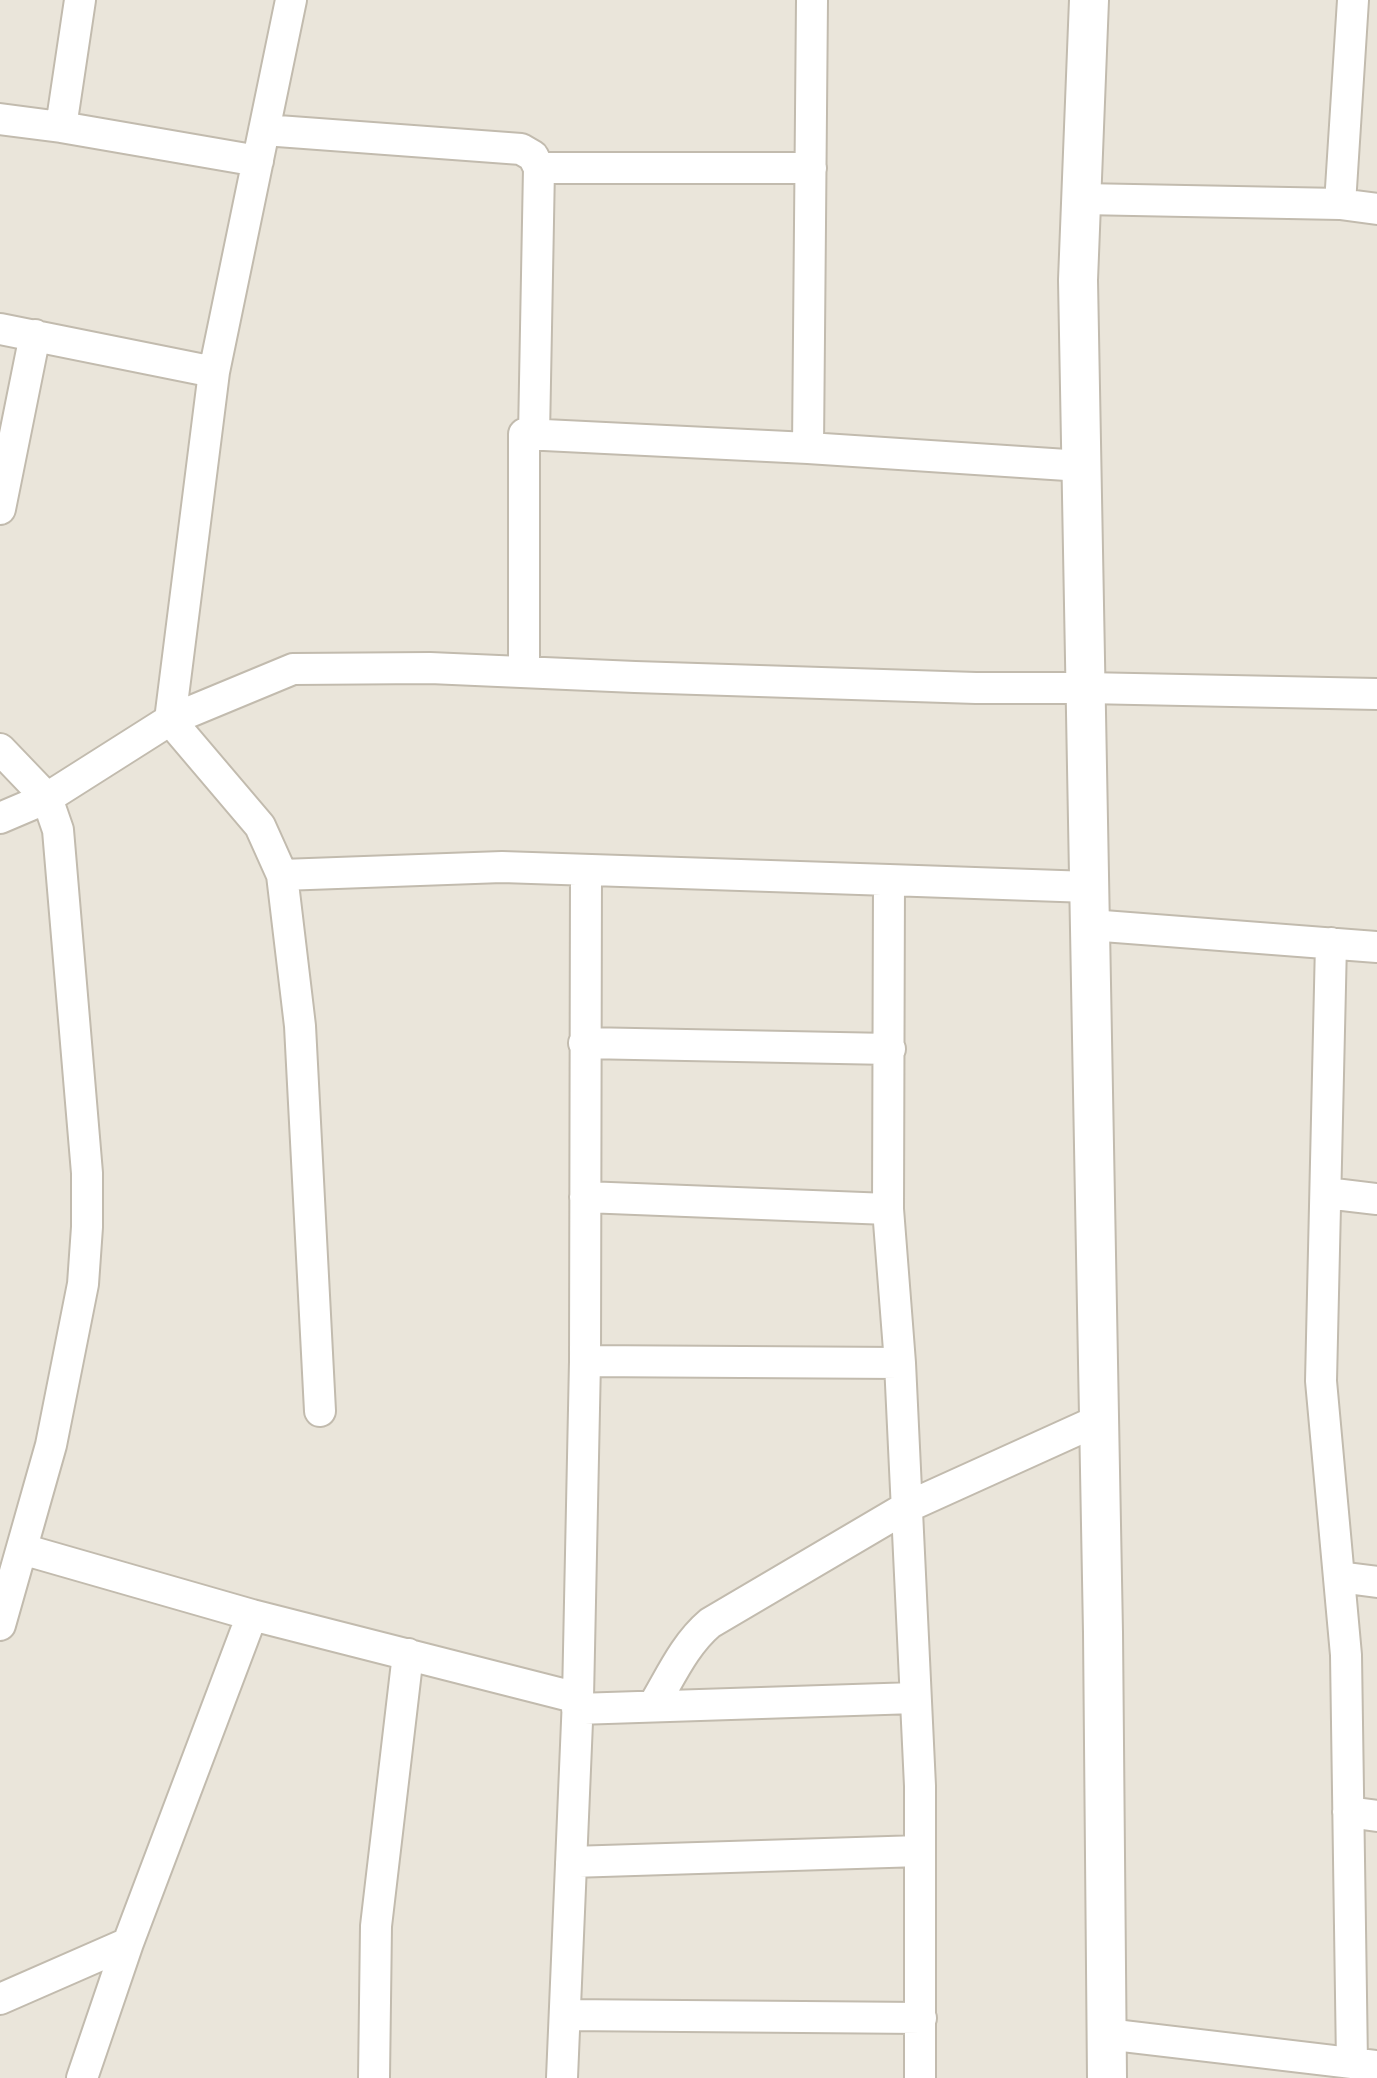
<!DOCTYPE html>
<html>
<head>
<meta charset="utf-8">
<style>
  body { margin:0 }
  canvas { display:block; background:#f6f3ec }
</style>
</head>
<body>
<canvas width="1377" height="2078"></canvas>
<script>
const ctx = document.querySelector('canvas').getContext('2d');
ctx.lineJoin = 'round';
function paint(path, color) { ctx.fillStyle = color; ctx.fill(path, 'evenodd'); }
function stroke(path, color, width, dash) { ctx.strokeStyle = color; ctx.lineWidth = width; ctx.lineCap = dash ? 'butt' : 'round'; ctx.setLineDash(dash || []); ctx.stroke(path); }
const residential = new Path2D(`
  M0,0H1377V2078H0Z`);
const minor = new Path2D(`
  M80,0L61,127L258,161
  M291,0L214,372L170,720L260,826L282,875L300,1026L320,1411
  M0,119L61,127
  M264,130L521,149L533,156L539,168L534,435
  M539,168H811
  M1082,199L1340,204L1377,209
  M1340,204L1353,0
  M0,329L214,372
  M808,448L1082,466
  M0,509L35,335
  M524,672V434L808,448L812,0
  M0,749L47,798L58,830L87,1173V1227L83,1284L51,1445L0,1625
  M0,818L47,798L170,720L293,669L430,668L635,677L976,688H1086L1377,694
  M282,875L502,867L889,880
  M1090,925L1377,947
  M1331,943L1321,1381L1346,1655L1352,2063
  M584,1043L890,1049
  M1326,1193L1377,1199
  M585,1197L888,1209
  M585,1361L586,870
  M900,1363L920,1786V2078
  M1339,1577L1377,1582
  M252,1615L578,1698L585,1361L900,1363L888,1209L889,880L1089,887
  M653,1706C670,1678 684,1645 710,1623L907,1507L1099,1420
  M577,1709L915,1698
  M1348,1812L1377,1816
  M571,1862L920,1851
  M0,1999L128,1943L252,1615L22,1549
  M565,2015L921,2018
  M1106,2034L1377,2066
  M82,2078L128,1943
  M374,2078L376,1926L408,1654
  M562,2078L578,1698`);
const tertiary = new Path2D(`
  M1089,0L1078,280L1103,1632L1107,2078`);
paint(residential, '#eae5da');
stroke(minor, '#c2bbae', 34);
stroke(tertiary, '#c2bbae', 42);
stroke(minor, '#fff', 30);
stroke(tertiary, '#fff', 38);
</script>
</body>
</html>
